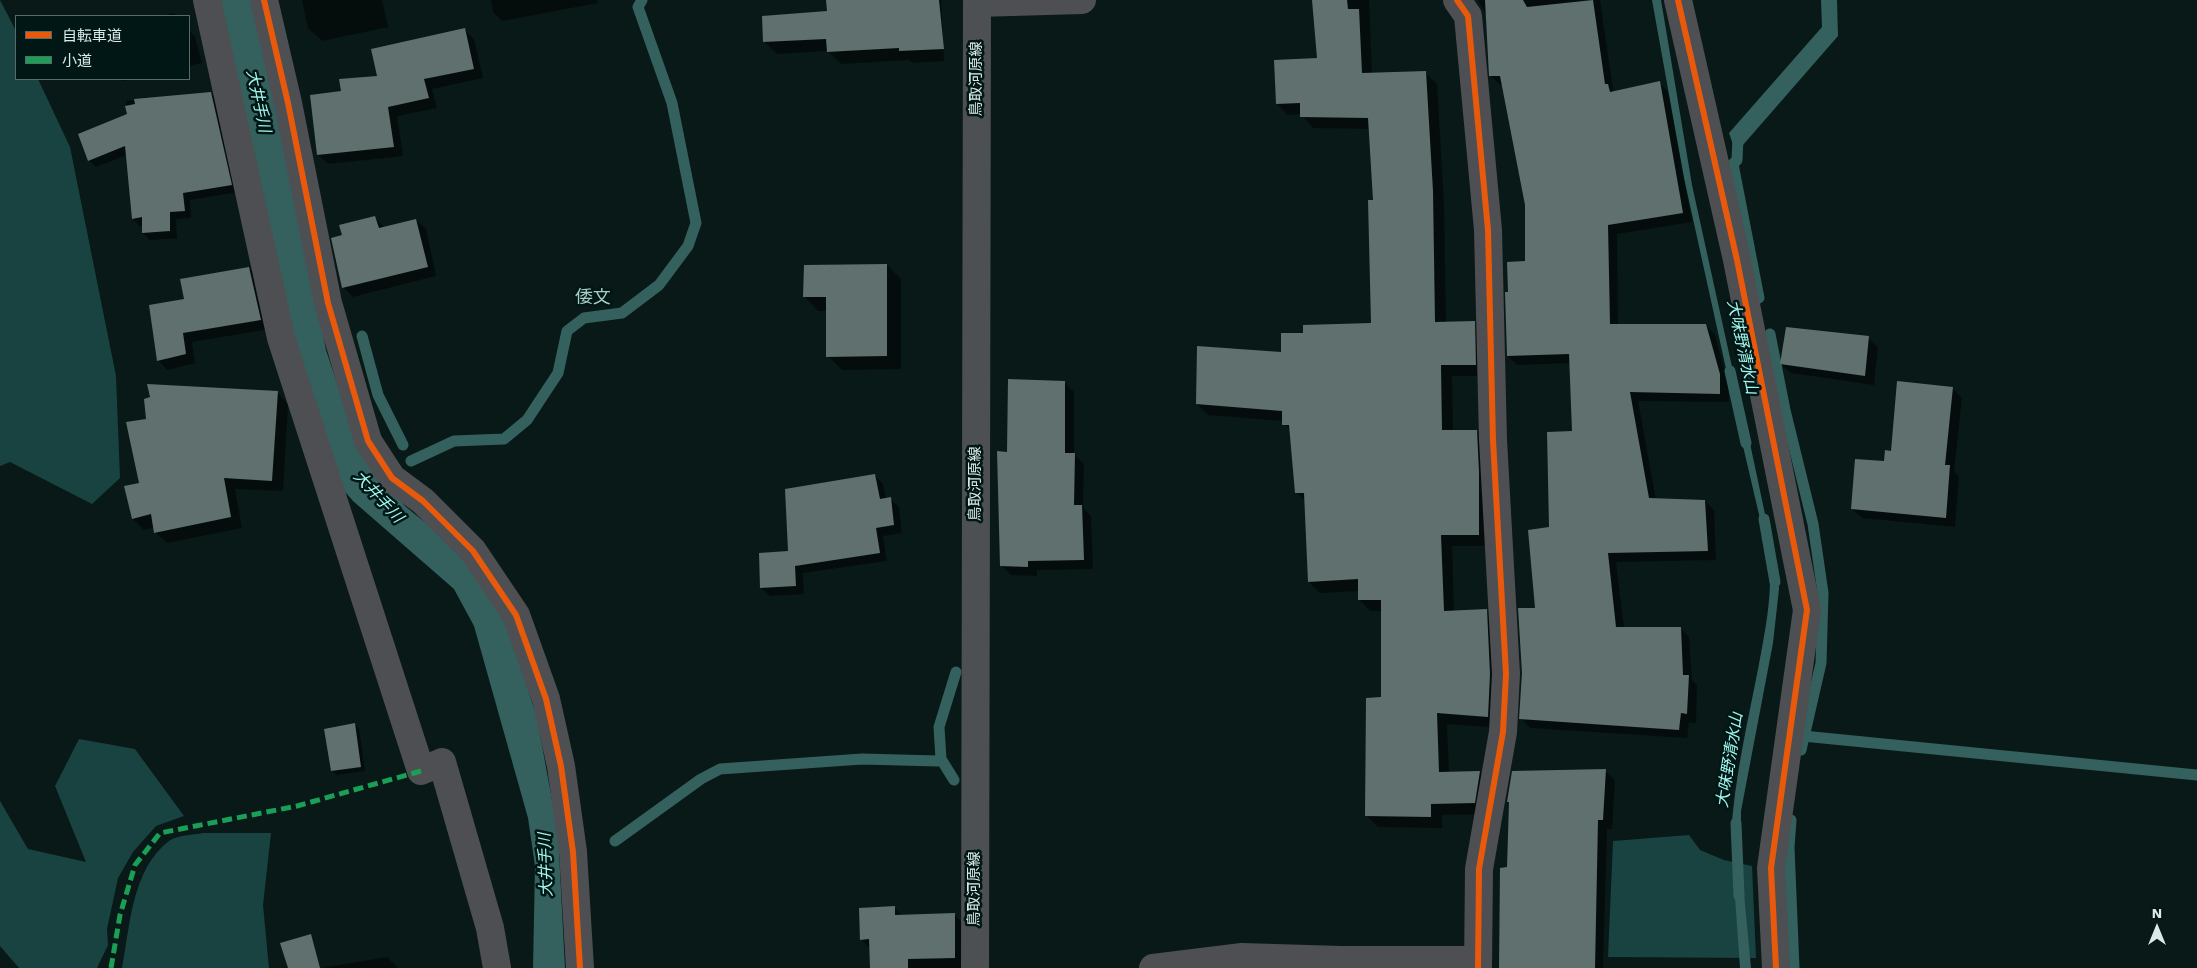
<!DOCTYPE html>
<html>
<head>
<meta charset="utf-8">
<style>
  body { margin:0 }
  #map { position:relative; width:2197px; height:968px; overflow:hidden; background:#081918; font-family:"Work Sans","Noto Sans JP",sans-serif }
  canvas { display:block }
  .legend { position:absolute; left:15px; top:15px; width:175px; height:65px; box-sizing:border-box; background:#001715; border:1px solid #576b69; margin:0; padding:6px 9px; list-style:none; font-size:15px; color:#d9eae8 }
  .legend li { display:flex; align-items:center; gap:10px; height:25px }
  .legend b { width:25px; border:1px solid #576b69 }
  .north { position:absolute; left:2132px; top:903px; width:50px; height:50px; -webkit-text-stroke:4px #001715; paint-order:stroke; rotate:0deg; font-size:14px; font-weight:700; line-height:20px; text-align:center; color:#d9eae8 }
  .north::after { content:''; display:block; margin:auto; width:18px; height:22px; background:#d9eae8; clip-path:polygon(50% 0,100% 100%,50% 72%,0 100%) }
</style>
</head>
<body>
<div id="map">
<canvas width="2197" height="968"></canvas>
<ul class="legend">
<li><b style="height:6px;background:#e8590c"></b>自転車道</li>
<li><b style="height:6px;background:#1a9f57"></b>小道</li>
</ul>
<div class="north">N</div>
</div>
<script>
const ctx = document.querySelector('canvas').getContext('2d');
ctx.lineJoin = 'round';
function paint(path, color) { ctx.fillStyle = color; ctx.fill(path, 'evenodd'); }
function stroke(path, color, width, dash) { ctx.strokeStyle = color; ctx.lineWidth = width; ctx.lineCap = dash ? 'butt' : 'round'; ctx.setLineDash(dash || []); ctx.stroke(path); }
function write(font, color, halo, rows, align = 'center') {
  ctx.font = font + ' "Work Sans","Noto Sans JP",sans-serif'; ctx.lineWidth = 5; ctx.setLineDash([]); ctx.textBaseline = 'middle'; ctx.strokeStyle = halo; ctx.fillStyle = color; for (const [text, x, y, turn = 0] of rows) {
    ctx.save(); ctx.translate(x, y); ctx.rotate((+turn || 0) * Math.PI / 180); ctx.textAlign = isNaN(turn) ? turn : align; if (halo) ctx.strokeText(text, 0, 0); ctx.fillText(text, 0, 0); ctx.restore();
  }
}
const green = new Path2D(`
  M0,0L16,31V79H38L70,147L116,376L120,478L92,504L10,462L0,466Z
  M79,739L135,749L184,816L156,826L133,852L118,878L107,929L108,945L97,968H19L0,946V801L28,849L86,862L55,786Z
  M203,833H271L263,905L269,968H122C130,925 132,869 169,841C177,835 194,835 203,833Z
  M1689,835L1700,850L1724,860L1752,866L1756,958L1608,957L1613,841Z`);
const water = new Path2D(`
  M219,0H256L290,149L326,350L361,455L405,506L439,534L485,581L511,635L537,718L558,833L565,968H533L535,866L528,818L474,626L454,589L353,501L339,485L285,317Z
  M1652,0H1661L1692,185L1736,385L1730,387L1684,178Z
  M1821,0H1837L1838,36L1736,153L1729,133L1822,27Z
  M1739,429H1747L1769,533L1764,536Z
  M1778,567L1779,589L1773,643L1741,811V837H1731C1734,779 1748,721 1759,664C1765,632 1771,602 1770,569Z
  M1734,883H1743L1751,968H1740Z`);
const shadow = new Path2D(`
  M302,0H382L388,27L322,41L308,28Z
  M491,0H597L598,3L502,21L493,12Z
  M828,0H941L944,61L913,63L909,60L841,64L828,51L777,54L764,41L828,12Z
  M1313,0H1369L1372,74L1425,73L1437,84L1444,203L1446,323L1474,322L1485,334L1486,376H1452L1453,432H1477L1488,443L1490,546H1452L1454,612L1486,611L1498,622L1499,728L1447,724L1449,773L1480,772L1491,784L1486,814L1442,815V828L1378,827L1366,815L1382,698V611H1370L1359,599V591L1320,593L1309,582L1306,502L1296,492L1291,432L1283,421L1208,415L1197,404L1282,354L1305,334L1372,324L1374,201L1370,129L1313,128L1301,114L1288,115L1277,104L1318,59Z
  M1478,0H1600L1613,90L1615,92L1659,82L1668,92L1692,222L1617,234L1618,325H1706L1715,335L1728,384L1729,402L1638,401L1656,500L1705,501L1714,510L1716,560L1616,562L1624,628H1680L1689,637L1692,680L1697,686L1696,723L1689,722L1687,738L1530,728L1521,718L1536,609L1551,528L1573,432L1571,363L1517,365L1508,356L1510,293L1527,263V205L1503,85H1500L1491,76L1486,14Z
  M173,13L177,16H162Z
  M464,29L474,39L483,78L432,89L437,108L397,116L403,156L328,164L318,155L342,92L378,77Z
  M189,30L195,37L202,63L189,66Z
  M120,79H132L122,81Z
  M211,93L218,100L238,192L190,200L191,218L176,219L177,238L150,240L143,233V225L140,226L133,219L127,155L96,167L89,160L129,115L126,101Z
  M374,217L385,228L416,220L426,229L436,276L353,297L343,287V236Z
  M887,265L901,279V369L842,370L828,356L827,311H818L805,297Z
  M249,268L259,278L270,329L192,342L195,363L167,370L158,360L185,300Z
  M1868,338L1878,347L1874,385L1791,373L1781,364Z
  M1065,383L1074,392V454L1084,464L1083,508L1091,516L1093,569L1037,570V576L1011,575L1001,565L1008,453Z
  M1952,388L1962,398L1954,472L1959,476L1955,527L1862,518L1852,509L1892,452Z
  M277,392L288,404L283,491L235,489L242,528L167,543L155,532L154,527L144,530L133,519L125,487L140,484Z
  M874,475L883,484L886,499H890L899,507L902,533L883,536L887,561L803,573L804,594L770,596L761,588L790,552Z
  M355,724L359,729L365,771L337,775L332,771Z
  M1605,771L1615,780L1612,829H1607L1603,968H1501L1508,869L1510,804L1508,802Z
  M894,908L903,916L954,914L966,927L967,968H871L870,949L861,939Z
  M387,957L398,968H322Z`);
const stream = new Path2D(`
  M1738,138L1737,160L1733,164L1759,298
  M1770,334L1785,410L1813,524L1823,593L1821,663L1801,750
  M362,336L378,395L403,445
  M1730,371L1746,443
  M411,461L454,441L504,439L527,420L558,373L567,331L584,318L622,313L659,285L688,246L696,223L672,103L638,7L642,0
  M1764,519L1775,582
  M1803,736L2197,775
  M954,780L941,759L939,727L956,672
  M1791,820L1789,847L1794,968
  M1736,823L1739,896
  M615,841L701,779L720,769L862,759L937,761`);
const building = new Path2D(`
  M826,0H939L944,49L899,51V48L827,52L826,39L763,42L762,16L827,11Z
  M1312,0H1347L1348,9H1359L1362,73L1426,71L1433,191L1435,322L1475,321L1476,365H1441L1442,430H1477L1479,472V535H1441L1444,611L1487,609L1490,674L1488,717L1437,713L1439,772L1480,771L1475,803L1431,804V817L1365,816L1366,698L1381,697V600H1358V579L1308,582L1304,493H1295L1289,425H1282V411L1196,404L1197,346L1281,352V333H1303V325L1371,323L1368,200H1373L1368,118L1300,117V103L1276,104L1274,60L1317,58Z
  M1485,0H1523L1527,7L1593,0L1605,84H1608L1610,92L1660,81L1683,213L1608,225L1610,324H1706L1720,374V394L1630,392L1649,498L1705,500L1708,551L1608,553L1616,627H1681L1683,675H1689L1687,714L1681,713L1679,730L1519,719L1522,673L1518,608H1535L1528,530L1549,527L1547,432L1572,431L1569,354L1507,356L1505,292H1508L1507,262L1525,261V205L1500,76H1489Z
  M465,28L474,69L424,79L429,98L388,107L394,147L317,155L310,95L341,91L339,79L377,76L371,49Z
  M211,92L232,185L183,193L185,211L170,212V231L142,233V217L132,219L125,146L88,161L78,134L127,114L125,106L135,104L134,99Z
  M375,216L379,228L416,219L428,267L342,288L331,238L342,235L339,225Z
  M887,264V356L826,357V297H803L804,265Z
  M249,267L261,320L183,333L186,354L157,361L149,305L184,299L180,279Z
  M1786,327L1869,336L1865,376L1780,364Z
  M1008,379L1065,381V453H1075L1074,505H1082L1084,560L1028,561V567L1000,566L997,451L1007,452Z
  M1897,381L1953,387L1945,465H1950L1946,518L1851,509L1855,459L1884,461L1885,450L1891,451Z
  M147,384L278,391L272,481L224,478L231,517L154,533L151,514L132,519L124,486L139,483L126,422L146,419L144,399L150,397Z
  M875,474L880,499L891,497L894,525L876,528L880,553L795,566L796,586L760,588L759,553L788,551L785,489Z
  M355,723L361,767L331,771L324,729Z
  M1606,769L1603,820H1598L1595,968H1499L1500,868L1507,867L1509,802H1507L1512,771Z
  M895,906V915L955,913V958L908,959V968H870L869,939L860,940L859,908Z
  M311,934L320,968H288L280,943Z`);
const minor = new Path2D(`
  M207,0L281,338L421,771L442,762L490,928L497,968
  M264,0L288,103L328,303L368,441L392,478L423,501L473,551L516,615L546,699L561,766L573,852L580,968
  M1457,0L1468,16L1488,230L1493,440L1506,674L1503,732L1479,869L1478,968
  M1678,0L1737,260L1807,610L1771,868L1776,968
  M977,3L1082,0
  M1153,968L1242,957L1341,960H1477`);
const primary = new Path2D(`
  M975,968L977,0`);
const quiet = new Path2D(`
  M111,968L120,915L135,865L160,833L297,806L421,771`);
const cycleway = new Path2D(`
  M264,0L288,103L328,303L368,441L392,478L423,501L473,551L516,615L546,699L561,766L573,852L580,968
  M1457,0L1468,16L1488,230L1493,440L1506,674L1503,732L1479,869L1478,968
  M1678,0L1737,260L1807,610L1771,868L1776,968`);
const streetNames = [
  ["鳥取河原線",977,79,-90],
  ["鳥取河原線",976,484,-90],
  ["鳥取河原線",975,889,-90]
];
const waterNames = [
  ["大井手川",258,101,78],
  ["大味野清水山",1742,347,78],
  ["大井手川",378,497,47],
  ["大味野清水山",1730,760,-81],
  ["大井手川",546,865,-92]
];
const quarterNames = [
  ["倭文",593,298]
];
paint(green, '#194340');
paint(water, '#34615d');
paint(shadow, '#0007');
stroke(stream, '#34615d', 11);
paint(building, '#5f706f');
stroke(minor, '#4d4f52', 28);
stroke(primary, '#4d5053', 28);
stroke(quiet, '#1a9f57', 5, [10, 5]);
stroke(cycleway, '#e8590c', 6);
write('15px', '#d9eae8', '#001715', streetNames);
write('italic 16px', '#a1f7ef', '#001715', waterNames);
write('18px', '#a9ccc8', '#001715', quarterNames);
</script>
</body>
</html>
